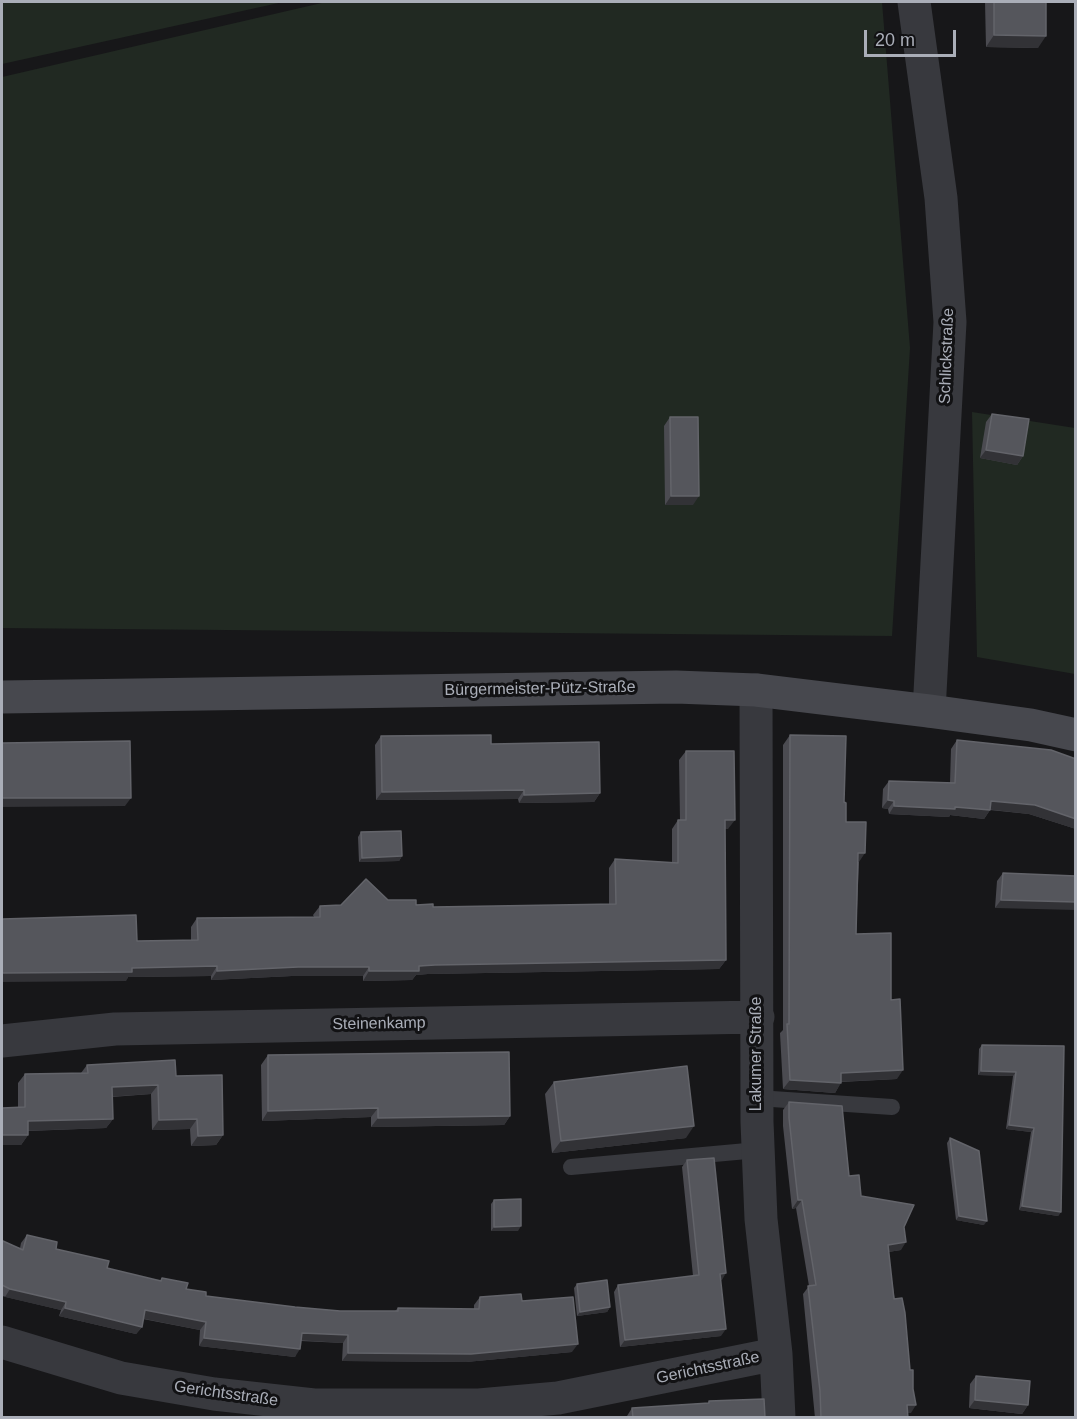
<!DOCTYPE html>
<html>
<head>
<meta charset="utf-8">
<style>
  body { margin:0 }
  #map { position:relative; width:1077px; height:1419px; overflow:hidden; background:#171719; font-family:Arial,sans-serif }
  canvas { display:block }
  .frame { position:absolute; inset:0; border:3px solid #aaaeb8; pointer-events:none }
  .scale { position:absolute; left:864px; top:30px; width:92px; height:27px; box-sizing:border-box; border:3px solid #aaaeb8; border-top:0; padding-left:8px; font-size:18px; line-height:21px; white-space:nowrap; color:#aaaeb8; -webkit-text-stroke:4px #121214; paint-order:stroke }
</style>
</head>
<body>
<div id="map">
<canvas width="1077" height="1419"></canvas>
<div class="frame"></div>
<div class="scale">20 m</div>
</div>
<script>
const ctx = document.querySelector('canvas').getContext('2d');
ctx.lineJoin = 'round';
function paint(path, color) { ctx.fillStyle = color; ctx.fill(path, 'evenodd'); }
function stroke(path, color, width, dash) { ctx.strokeStyle = color; ctx.lineWidth = width; ctx.lineCap = dash ? 'butt' : 'round'; ctx.setLineDash(dash || []); ctx.stroke(path); }
function write(font, color, halo, rows, align = 'center') {
  ctx.font = font + ' Arial,sans-serif'; ctx.lineWidth = 6; ctx.setLineDash([]); ctx.textBaseline = 'middle'; ctx.strokeStyle = halo; ctx.fillStyle = color; for (const [text, x, y, turn = 0] of rows) {
    ctx.save(); ctx.translate(x, y); ctx.rotate((+turn || 0) * Math.PI / 180); ctx.textAlign = isNaN(turn) ? turn : align; if (halo) ctx.strokeText(text, 0, 0); ctx.fillText(text, 0, 0); ctx.restore();
  }
}
const green = new Path2D(`
  M2,2H283L2,64Z
  M326,2H882L910,348L892,636L2,628V77Z
  M972,412L1075,428V674L977,657Z`);
const service = new Path2D(`
  M757,1098L892,1107
  M571,1167L758,1150`);
const minor = new Path2D(`
  M914,2L941,198L950,322L929,711
  M756,690L757,1122L761,1219L776,1354L779,1418
  M2,1041L115,1029L758,1017
  M2,1342L121,1378L214,1394L314,1405H479L558,1398L776,1354`);
const secondary = new Path2D(`
  M2,697L676,687L756,690L929,711L1031,725L1076,735`);
const wall = new Path2D(`
  M985,2H1046L1038,48L986,47Z
  M992,414L1023,456L1017,465L980,458L986,422Z
  M670,417L693,505H665L664,426Z
  M790,735L844,802L846,822L859,862L856,934L891,1000L897,1079L841,1082L835,1093L783,1089L780,1033L783,1030V745Z
  M381,736L491,744L600,793L594,802L519,803L518,799L376,800L375,745Z
  M957,740L1076,759V829L1029,814L990,810L984,819L950,815L949,817L889,814L888,809L882,808L883,789L889,781L950,783L951,749Z
  M686,751L728,829H725L726,960L719,969L428,974L416,975L412,980L363,981V976H292L211,980V976L128,977L126,981L137,941L191,940V927L197,918L314,917L313,915L320,906L341,905L388,900L433,907L609,904V868L615,859L672,863V829L678,820H680L679,760Z
  M361,832L402,856L399,861L359,862L358,837Z
  M1003,873L1076,876L995,908L997,881Z
  M982,1045L1064,1046L1061,1212L1058,1216L1019,1210L1031,1132L1006,1129L1013,1076L978,1075L979,1049Z
  M268,1055L510,1116L504,1125L371,1127V1117L262,1121L261,1065Z
  M87,1065L176,1076L223,1135L216,1145L191,1146L190,1129L152,1130L151,1094L112,1097L113,1119L106,1128L28,1131V1135L21,1145H2V1108H18V1083L25,1074L81,1073Z
  M554,1082L686,1138L552,1153L545,1094Z
  M789,1102L849,1176L861,1196L904,1227L901,1250L888,1252L911,1413H908V1418H815L803,1294L809,1286L796,1208L792,1209L783,1126V1110Z
  M950,1138L984,1225L956,1220L947,1143Z
  M687,1160L722,1280H720L721,1336L620,1347L614,1292L618,1285L693,1276L682,1167Z
  M494,1200L518,1231H491V1204Z
  M27,1235L56,1249L107,1268L160,1281L162,1278L186,1289L206,1296L295,1307L340,1311H395L398,1308L474,1309V1305L480,1297L522,1301L572,1352L466,1362L342,1361L343,1343L301,1341L295,1357L199,1346L200,1330L143,1319L142,1327L136,1334L59,1316L61,1310L2,1296V1242L20,1248L21,1243Z
  M577,1284L610,1307L607,1312L577,1316L574,1288Z
  M976,1376L1028,1405L1022,1414L969,1408L970,1384Z
  M709,1401L765,1418H627V1416L632,1408L708,1403Z`);
const shadedWall = new Path2D(`
  M994,35L1046,36L1038,48L986,47Z
  M986,450L1023,456L1017,465L980,458Z
  M671,496H699L693,505H665Z
  M524,790L518,799L376,800L382,792Z
  M600,793L594,802L519,803L524,795Z
  M2,798H131L125,806L2,807Z
  M888,800L894,801L888,809L882,808Z
  M991,801L1035,805L1076,819V829L1029,814L985,809Z
  M894,806L955,807L990,810L984,819L950,815L949,817L889,814Z
  M725,820H735L728,829H719Z
  M858,853H865L859,862H852Z
  M402,856L399,861L359,862L362,858Z
  M1001,900L1076,902V910L995,908Z
  M726,960L719,969L428,974L416,975L412,980L363,981L369,971L435,965Z
  M217,966L211,976L128,977L126,981L2,982V973L132,968Z
  M298,967H369L363,976H292L211,980L217,971Z
  M903,1070L897,1079L834,1082L841,1073Z
  M981,1071L1016,1072L1013,1076L978,1075Z
  M790,1080L841,1083L835,1093L783,1089Z
  M158,1085L151,1094L105,1097L112,1087Z
  M378,1108L371,1117L262,1121L268,1111Z
  M510,1116L504,1125L371,1127L378,1118Z
  M113,1119L106,1128L21,1131L28,1121Z
  M197,1119L190,1129L152,1130L159,1120Z
  M1009,1125L1034,1128L1031,1132L1006,1129Z
  M694,1126L686,1138L552,1153L561,1141Z
  M2,1135H28L21,1145H2Z
  M223,1135L216,1145L191,1146L198,1136Z
  M798,1200H802L796,1208L792,1209Z
  M1022,1206L1061,1212L1058,1216L1019,1210Z
  M959,1216L987,1221L984,1225L956,1220Z
  M521,1226L518,1231H491L494,1227Z
  M906,1242L901,1250L882,1253L888,1245Z
  M726,1273L722,1280L715,1281L720,1274Z
  M10,1289L66,1302L61,1310L5,1297Z
  M610,1307L607,1312L577,1316L580,1312Z
  M65,1308L142,1327L136,1334L59,1316Z
  M145,1310L206,1322L200,1330L140,1318Z
  M726,1329L721,1336L620,1347L625,1340Z
  M302,1333L348,1335L343,1343L297,1340Z
  M204,1338L300,1349L295,1357L199,1346Z
  M578,1344L572,1352L466,1362L342,1361L348,1353Z
  M975,1400L1028,1405L1022,1414L969,1408Z
  M907,1405H916L911,1413H902Z`);
const building = new Path2D(`
  M994,2H1046V36L994,35Z
  M992,414L1029,419L1023,456L986,450Z
  M670,417H698L699,496H671Z
  M491,735V744L599,742L600,793L524,795V790L382,792L381,736Z
  M790,735L846,736L844,802L846,803V822H866L865,853H858L856,934L891,933V1000L900,999L903,1070L841,1073V1083L790,1080L787,1024H789Z
  M957,740L1051,750L1076,759V819L1035,805L991,801L990,810L955,807V809L894,806V801L888,800L889,781L955,783Z
  M130,741L131,798H2V743Z
  M686,751H734L735,820H725L726,960L435,965L419,966V971H369V967H298L217,971V966L132,968V972L2,973V919L136,915L137,941L198,940L197,918L320,917V906L341,905L366,879L388,900H416V905L433,904V907L616,904L615,859L678,863V820H686Z
  M401,831L402,856L362,858L361,832Z
  M1003,873L1076,876V902L1001,900Z
  M982,1045L1064,1046L1061,1212L1022,1206L1034,1128L1009,1125L1016,1072L981,1071Z
  M509,1052L510,1116L378,1118V1108L268,1111V1055Z
  M175,1060L176,1076L222,1075L223,1135L198,1136L197,1119L159,1120L158,1085L112,1087L113,1119L28,1121V1135H2V1108L25,1107V1074L88,1073L87,1065Z
  M687,1066L694,1126L561,1141L554,1082Z
  M789,1102L842,1106L849,1176L859,1175L861,1196L914,1205L904,1227L906,1242L888,1245L894,1299L902,1298L905,1313L910,1370H913V1389L916,1405H907L908,1418H821L820,1391L808,1286L816,1285L802,1200H798L789,1118Z
  M950,1138L979,1151L987,1221L959,1216Z
  M714,1158L726,1273L720,1274L726,1329L625,1340L618,1285L699,1275L687,1160Z
  M521,1199V1226L494,1227V1200Z
  M27,1235L57,1242L56,1249L109,1261L107,1268L161,1281L162,1278L188,1283L186,1289L206,1292V1296L295,1307L340,1311H398V1308L479,1309L480,1297L521,1294L522,1301L573,1297L578,1344L471,1354L348,1353V1335L302,1333L300,1349L204,1338L206,1322L145,1310L142,1327L65,1308L66,1302L10,1289L2,1285V1243L3,1241L23,1250Z
  M607,1280L610,1307L580,1312L577,1284Z
  M976,1376L1030,1381L1028,1405L975,1400Z
  M764,1399L765,1418H633L632,1408L709,1403V1401Z`);
const streetNames = [
  ["Schlickstraße",947,356,-88],
  ["Bürgermeister-Pütz-Straße",540,689,-1],
  ["Steinenkamp",379,1024,-1],
  ["Lakumer Straße",757,1054,-90],
  ["Gerichtsstraße",708,1368,-12],
  ["Gerichtsstraße",226,1394,8]
];
paint(green, '#212922');
stroke(service, '#38393e', 16);
stroke(minor, '#38393e', 33);
stroke(secondary, '#47484e', 33);
paint(wall, '#4b4b51');
paint(shadedWall, '#323236');
paint(building, '#55565c');
stroke(building, '#63646a', 1.5);
write('16px', '#aaaeb8', '#121214', streetNames);
</script>
</body>
</html>
